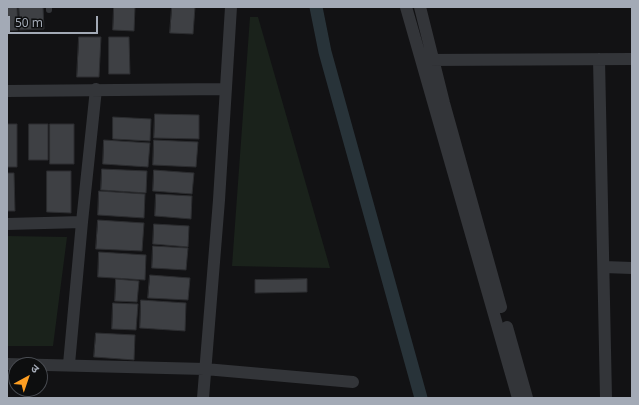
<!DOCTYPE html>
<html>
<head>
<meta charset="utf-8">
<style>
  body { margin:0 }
  #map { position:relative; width:639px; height:405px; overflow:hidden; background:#121214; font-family:"Noto Sans","Noto Sans Devanagari",sans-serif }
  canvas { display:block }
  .frame { position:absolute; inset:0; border:8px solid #a3aab6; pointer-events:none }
  .north { position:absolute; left:8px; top:357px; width:40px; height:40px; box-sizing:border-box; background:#0d0e0f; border:1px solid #494c52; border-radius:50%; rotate:40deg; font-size:11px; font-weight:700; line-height:16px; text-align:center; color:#a3aab6 }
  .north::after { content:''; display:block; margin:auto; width:14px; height:18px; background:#fd9e22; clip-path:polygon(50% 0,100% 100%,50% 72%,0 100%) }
  .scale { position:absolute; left:8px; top:16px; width:90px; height:18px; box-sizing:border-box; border:2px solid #a3aab6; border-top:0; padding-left:5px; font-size:12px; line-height:14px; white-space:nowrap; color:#a3aab6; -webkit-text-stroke:3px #0d0e0f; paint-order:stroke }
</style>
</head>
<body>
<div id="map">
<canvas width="639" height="405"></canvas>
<div class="frame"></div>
<div class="north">उ</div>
<div class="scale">50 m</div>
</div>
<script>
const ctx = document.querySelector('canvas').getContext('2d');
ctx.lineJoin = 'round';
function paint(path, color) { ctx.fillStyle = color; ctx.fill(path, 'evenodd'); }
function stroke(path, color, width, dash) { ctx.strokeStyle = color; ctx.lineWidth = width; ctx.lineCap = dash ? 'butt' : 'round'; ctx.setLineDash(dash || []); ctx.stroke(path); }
const green = new Path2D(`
  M250,17H258L330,268L232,266Z
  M7,236L67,237L53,346H7Z`);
const canal = new Path2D(`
  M316,7L325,52L421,398`);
const building = new Path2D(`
  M7,7H17L18,30L7,31Z
  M19,7H43L44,29L20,30Z
  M114,7H135L134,31L113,30Z
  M172,7H195L193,34L170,33Z
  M79,37H101L99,77H77Z
  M109,37H129L130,74H109Z
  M155,114L199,115V139L154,138Z
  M113,117L151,119L150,141L113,139Z
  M7,124H17V167H7Z
  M29,124H48V160H29Z
  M50,124H74V164H50Z
  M104,140L150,143L148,167L103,164Z
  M154,140L198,142L196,167L153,165Z
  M102,169L147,171L146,193L101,190Z
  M154,170L194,173L192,194L153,191Z
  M47,171H71V213L47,212Z
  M7,173H14L15,211H7Z
  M99,191L145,194L144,218L98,215Z
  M156,194L192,196L191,219L155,216Z
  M98,220L144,223L142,251L96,249Z
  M154,224L189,226L188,247L153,244Z
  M153,246L188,248L186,270L152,268Z
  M99,252L146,255L145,280L98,277Z
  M150,275L190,278L188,300L148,298Z
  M116,279L139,281L137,302L115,301Z
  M307,279V292L255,293V280Z
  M141,300L186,303L185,331L140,328Z
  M113,303L138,304L136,330L112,329Z
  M96,333L135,335L134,360L94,357Z`);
const lane = new Path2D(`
  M49,10V7`);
const street = new Path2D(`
  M406,7L518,398
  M420,7L444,103L501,307
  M599,59L606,398
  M425,60L632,59
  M7,91L226,89
  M7,224L82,222
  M604,267L632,268
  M507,327L527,398
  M7,364L205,369L353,382
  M69,364L82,222L96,89
  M203,398L219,200L231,7`);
paint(green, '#1a221b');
stroke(canal, '#283339', 13);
paint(building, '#3e4044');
stroke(building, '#2c2d30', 1);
stroke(lane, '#333539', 6);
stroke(street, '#333539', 12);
</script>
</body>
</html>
